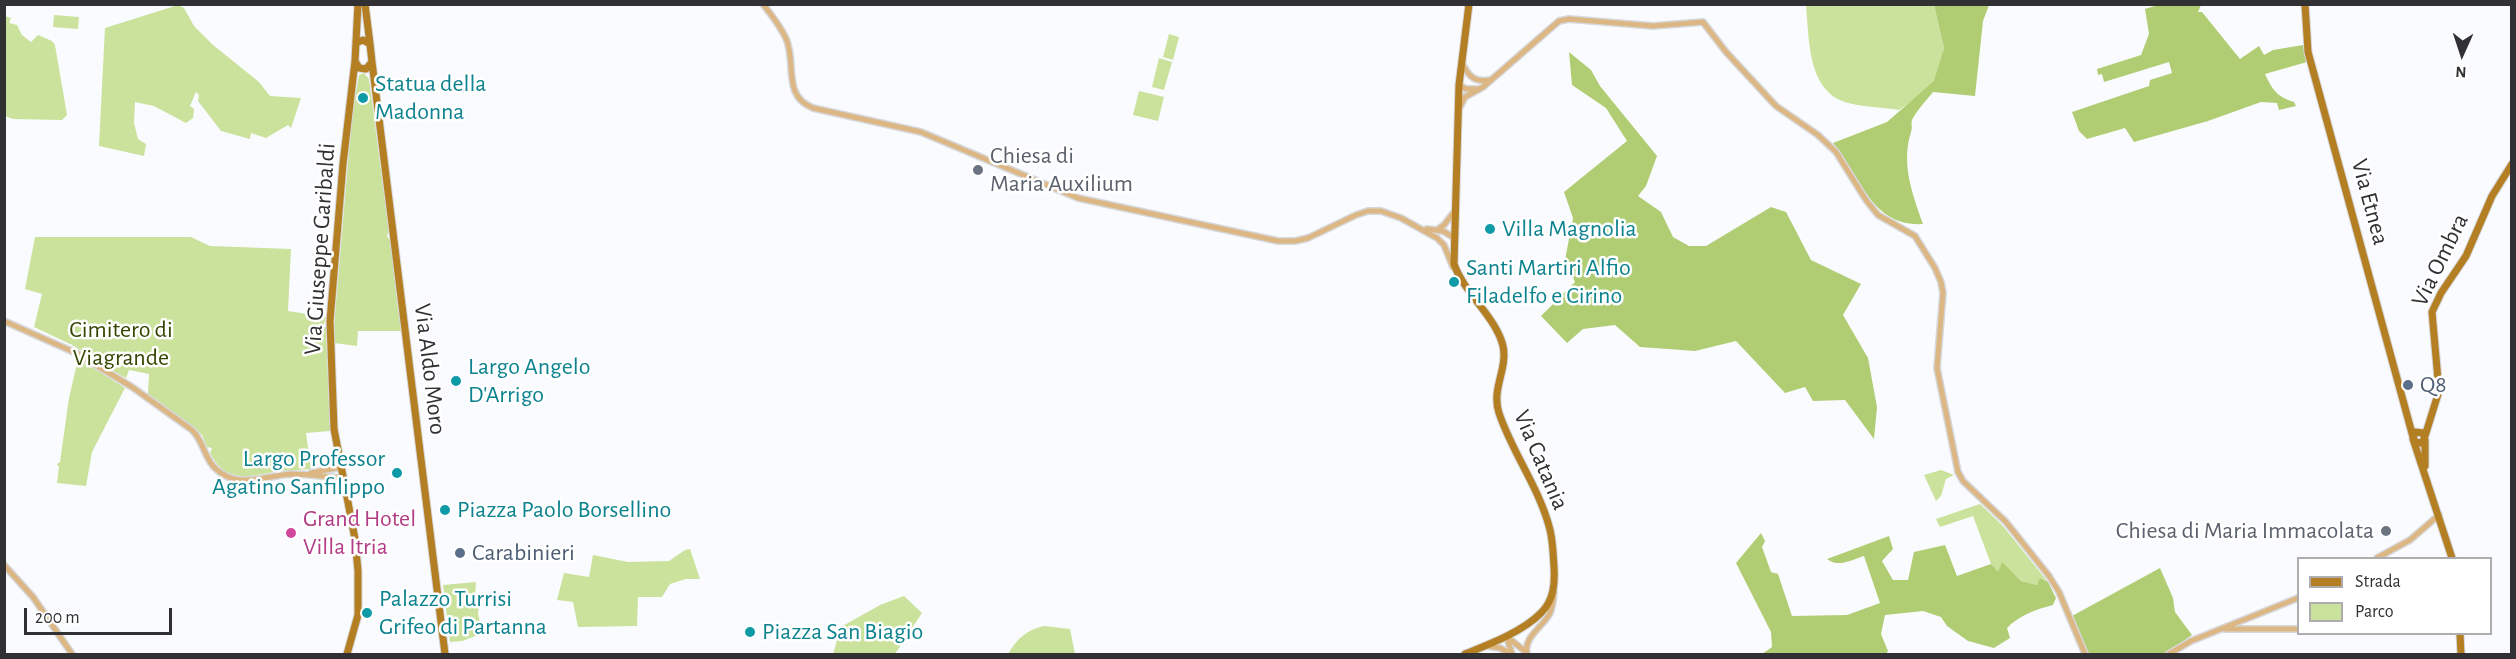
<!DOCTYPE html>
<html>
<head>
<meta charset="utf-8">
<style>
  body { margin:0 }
  #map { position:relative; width:2516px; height:659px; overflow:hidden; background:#fafbff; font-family:"Alegreya Sans",sans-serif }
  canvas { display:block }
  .frame { position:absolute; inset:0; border:6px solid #313134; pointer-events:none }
  .legend { position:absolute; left:2297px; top:557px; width:195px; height:78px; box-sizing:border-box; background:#fff; border:2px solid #adadae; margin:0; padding:8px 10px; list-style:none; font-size:18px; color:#313134 }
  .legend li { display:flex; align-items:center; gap:12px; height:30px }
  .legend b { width:30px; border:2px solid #adadae }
  .north { position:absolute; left:2432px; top:24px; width:60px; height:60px; -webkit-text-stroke:4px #fff; paint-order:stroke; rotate:183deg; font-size:16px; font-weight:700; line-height:24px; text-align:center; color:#313134 }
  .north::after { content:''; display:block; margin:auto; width:21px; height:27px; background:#313134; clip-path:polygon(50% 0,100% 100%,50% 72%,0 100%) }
  .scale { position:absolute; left:24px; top:608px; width:148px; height:27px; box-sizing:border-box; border:3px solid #313134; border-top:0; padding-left:8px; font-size:18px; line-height:21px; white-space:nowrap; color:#313134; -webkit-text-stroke:4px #fff; paint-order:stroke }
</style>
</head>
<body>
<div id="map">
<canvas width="2516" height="659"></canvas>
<div class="frame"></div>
<ul class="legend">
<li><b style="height:8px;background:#b47e22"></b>Strada</li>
<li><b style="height:16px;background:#cae29b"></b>Parco</li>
</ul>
<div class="north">N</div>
<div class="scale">200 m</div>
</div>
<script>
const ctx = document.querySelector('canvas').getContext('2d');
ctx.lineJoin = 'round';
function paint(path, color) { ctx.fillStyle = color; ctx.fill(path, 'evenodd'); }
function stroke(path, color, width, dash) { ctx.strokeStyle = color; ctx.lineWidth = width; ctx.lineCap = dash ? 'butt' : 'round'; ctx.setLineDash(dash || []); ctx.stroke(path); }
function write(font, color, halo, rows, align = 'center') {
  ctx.font = font + ' "Alegreya Sans",sans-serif'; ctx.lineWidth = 5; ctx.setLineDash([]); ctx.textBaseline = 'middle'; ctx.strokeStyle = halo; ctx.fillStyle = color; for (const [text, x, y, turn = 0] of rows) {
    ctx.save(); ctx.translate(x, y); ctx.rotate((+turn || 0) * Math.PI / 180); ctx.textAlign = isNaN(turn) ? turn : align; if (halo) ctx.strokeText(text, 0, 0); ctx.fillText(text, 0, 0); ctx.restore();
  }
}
const green = new Path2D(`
  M178,5L184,8L194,26L213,45L259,82L270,96L301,98L291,128L288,125L266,138L251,133L250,139L221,131L198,101L199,95L196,92L190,106L194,109L193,118L186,123L154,106L135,102L134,123L138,139L146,144L144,156L99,146L105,28Z
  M1806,5H1934L1944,48L1935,81L1922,94L1899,110C1883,107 1857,107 1842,101C1807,87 1809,36 1806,5Z
  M54,15L79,17L78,29L53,27Z
  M5,16L11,18L9,23L17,25L22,35L31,42L38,35L52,41L55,45L67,115L62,120L13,119L5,116Z
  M1169,34L1179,37L1173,60L1163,57Z
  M1159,58L1172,62L1164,90L1152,87Z
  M364,73L369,79L389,231L387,236L390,240L401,331H358L357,346L334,343V327L352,115L359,75Z
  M1139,91L1164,97L1158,121L1133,115Z
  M35,237H191L210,246L291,249L288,311L326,317L323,327H326L330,431L306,433L311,469C301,470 291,470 281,471C250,475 228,487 210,453L212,448L207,447L202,435L195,428L148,394L149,374L129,370L126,378L104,366L103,374L125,388L92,452L86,486L57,483L59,467L57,464L60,462L69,398L78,359L100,372L102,364L72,345L34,327L42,294L25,289Z
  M1941,470L1954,475L1946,479L1941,496L1936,501L1924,475Z
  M1980,504L2003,526L2048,582L2041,578L2037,585L2021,581L2002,563L1998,573L1991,564L1973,516L1940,527L1936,519Z
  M690,549L700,579H686L670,584L662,597H638L637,626L578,627L573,602L557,600L564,573L589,577L593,555L628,562L669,561L685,550Z
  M476,582L475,596L480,597L478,614L482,629L477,632L478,635L462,641L450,642L443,585Z
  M904,596L922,613L895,654H833L841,627L880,605Z
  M1044,626L1070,629L1075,654H1008C1017,639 1026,630 1044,626Z`);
const forest = new Path2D(`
  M1934,5H1989L1983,21L1975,96L1933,92C1926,101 1918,109 1913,118C1910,123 1913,127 1911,132C1901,164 1912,193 1923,224C1871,227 1861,176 1833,143L1887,122L1934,81L1944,48Z
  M2158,5H2201L2198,12H2202L2240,59L2259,46L2264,55L2273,50L2303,45L2307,62L2265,74C2272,89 2277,97 2294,102L2296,106L2279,110L2277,103L2261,102L2208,121L2134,142L2125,128L2087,139L2079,131L2072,112L2149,86L2150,80L2172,73L2169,62L2104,82L2102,74L2098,75L2097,69L2141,55L2149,34L2145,9Z
  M1569,52L1591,70L1600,86L1657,156L1646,186L1638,196L1661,212L1673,237L1689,246H1706L1771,207L1786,212L1811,260L1861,284L1843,315L1868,358L1877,407L1874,439L1845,400L1813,401L1805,387L1785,393L1736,341L1695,351L1640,347L1615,325L1583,329L1567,343L1541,316L1575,282L1565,260L1573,218L1564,192L1627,141L1606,108L1572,85Z
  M1761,533L1765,541L1762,547L1771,572L1778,574L1792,616L1847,615L1880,603L1864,556C1851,560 1839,568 1827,559L1889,536L1893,549L1882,561L1893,580H1908L1914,552L1945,545L1957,576L1991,564L1998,572L2002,562L2021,581L2037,585L2040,578L2048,582L2056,598L2053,605C2037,609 2018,616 2007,628L2010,638L1994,648L1968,641L1947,626L1941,617L1923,611L1885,615L1881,634L1888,651L1886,654H1762L1772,647L1771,632L1736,563Z
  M2160,568L2173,598L2175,612L2192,635L2165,654H2089L2072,616Z`);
const minor = new Path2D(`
  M763,4C772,16 782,28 787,41C796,67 783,96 813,108L921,132L1078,198L1278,241H1295L1308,238L1356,215L1368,211H1381L1401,218L1437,238L1444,245L1453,267
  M1462,63C1468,75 1474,83 1489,80
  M1459,85L1466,89H1477
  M1460,107L1465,97L1483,87L1559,21L1569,19L1653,26L1703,22L1726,52L1776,106L1818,135L1836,152L1866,200L1878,215L1915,236L1935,268L1941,282L1943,293L1937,368L1958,472L1963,481L2006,522L2049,576L2059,592L2085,654
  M1427,229L1443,231L1453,237
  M1437,230L1444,225L1454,212
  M4,321L76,353L132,387L192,430C204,441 204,459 216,469C238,490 267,475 292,474C310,474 326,477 343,478
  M311,473L341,467
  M2377,558L2410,540L2439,515
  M4,565L33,597L72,654
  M2225,629H2298
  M1509,635L1508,641L1512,654
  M1506,636L1526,652
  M1487,646L1500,648L1511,654
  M1527,654C1523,637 1543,627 1550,613C1553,606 1553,600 1554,593
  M2169,654L2191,641L2298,598`);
const major = new Path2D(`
  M365,4L370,44
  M2305,4L2308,52L2413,437
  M358,42L363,40L370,44L372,62L366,69L359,68L355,61L358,4
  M372,62L445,654
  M2425,436L2439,391L2432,312L2441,293L2466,256L2492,196L2512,164
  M2425,440V466
  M2414,441L2420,443L2424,441V433L2415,432L2413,439L2452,558
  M2460,634L2461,654
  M347,654L358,615V571L355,539L334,429L330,321L343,164L355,61
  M1465,654C1490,644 1522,632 1541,613C1554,600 1555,584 1554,567C1553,553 1553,539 1549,526C1538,486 1512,452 1499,413C1491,389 1508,369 1503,346C1496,317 1464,293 1454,264L1459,85L1469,4`);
const markers = [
  [363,98,6,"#0f9aa8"],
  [978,170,6,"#6b7280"],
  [1490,229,6,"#0f9aa8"],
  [1454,282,6,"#0f9aa8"],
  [456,381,6,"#0f9aa8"],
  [2408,385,6,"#5c6f8a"],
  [397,473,6,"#0f9aa8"],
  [445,510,6,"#0f9aa8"],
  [2386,531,6,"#6b7280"],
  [291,533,6,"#d1479c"],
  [460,553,6,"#5c6f8a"],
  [367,613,6,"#0f9aa8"],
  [750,632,6,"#0f9aa8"]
];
const cultureNames = [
  ["Statua della",375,84],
  ["Madonna",375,112],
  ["Villa Magnolia",1502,229],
  ["Santi Martiri Alfio",1466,268],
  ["Filadelfo e Cirino",1466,296],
  ["Largo Angelo",468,367],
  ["D'Arrigo",468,395],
  ["Largo Professor",385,459,"right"],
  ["Agatino Sanfilippo",385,487,"right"],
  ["Piazza Paolo Borsellino",457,510],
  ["Palazzo Turrisi",379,599],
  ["Grifeo di Partanna",379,627],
  ["Piazza San Biagio",762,632]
];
const worshipNames = [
  ["Chiesa di",990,156],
  ["Maria Auxilium",990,184],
  ["Chiesa di Maria Immacolata",2374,531,"right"]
];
const streetNames = [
  ["Via Etnea",2370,202,75],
  ["Via Giuseppe Garibaldi",320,249,-86],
  ["Via Ombra",2440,260,-64],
  ["Via Aldo Moro",430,369,83],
  ["Via Catania",1541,460,67]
];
const parkNames = [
  ["Cimitero di",121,330],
  ["Viagrande",121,358]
];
const serviceNames = [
  ["Q8",2420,385],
  ["Carabinieri",472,553]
];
const hotelNames = [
  ["Grand Hotel",303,519],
  ["Villa Itria",303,547]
];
paint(green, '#cae29b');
paint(forest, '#b0cd74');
stroke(minor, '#d6d7da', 8);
stroke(major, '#d6d7da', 9);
stroke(minor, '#dcb783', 5);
stroke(major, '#b47e22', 7);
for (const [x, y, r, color] of markers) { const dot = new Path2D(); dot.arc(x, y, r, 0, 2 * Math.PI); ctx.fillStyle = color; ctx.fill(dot); stroke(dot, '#fff', 2); }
write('24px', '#0d838f', '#fff', cultureNames, 'left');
write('24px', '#5b616d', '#fff', worshipNames, 'left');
write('24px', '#313134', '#fff', streetNames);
write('24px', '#354602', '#fff', parkNames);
write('24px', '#4e5e75', '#fff', serviceNames, 'left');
write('24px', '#b23c85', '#fff', hotelNames, 'left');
</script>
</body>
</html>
